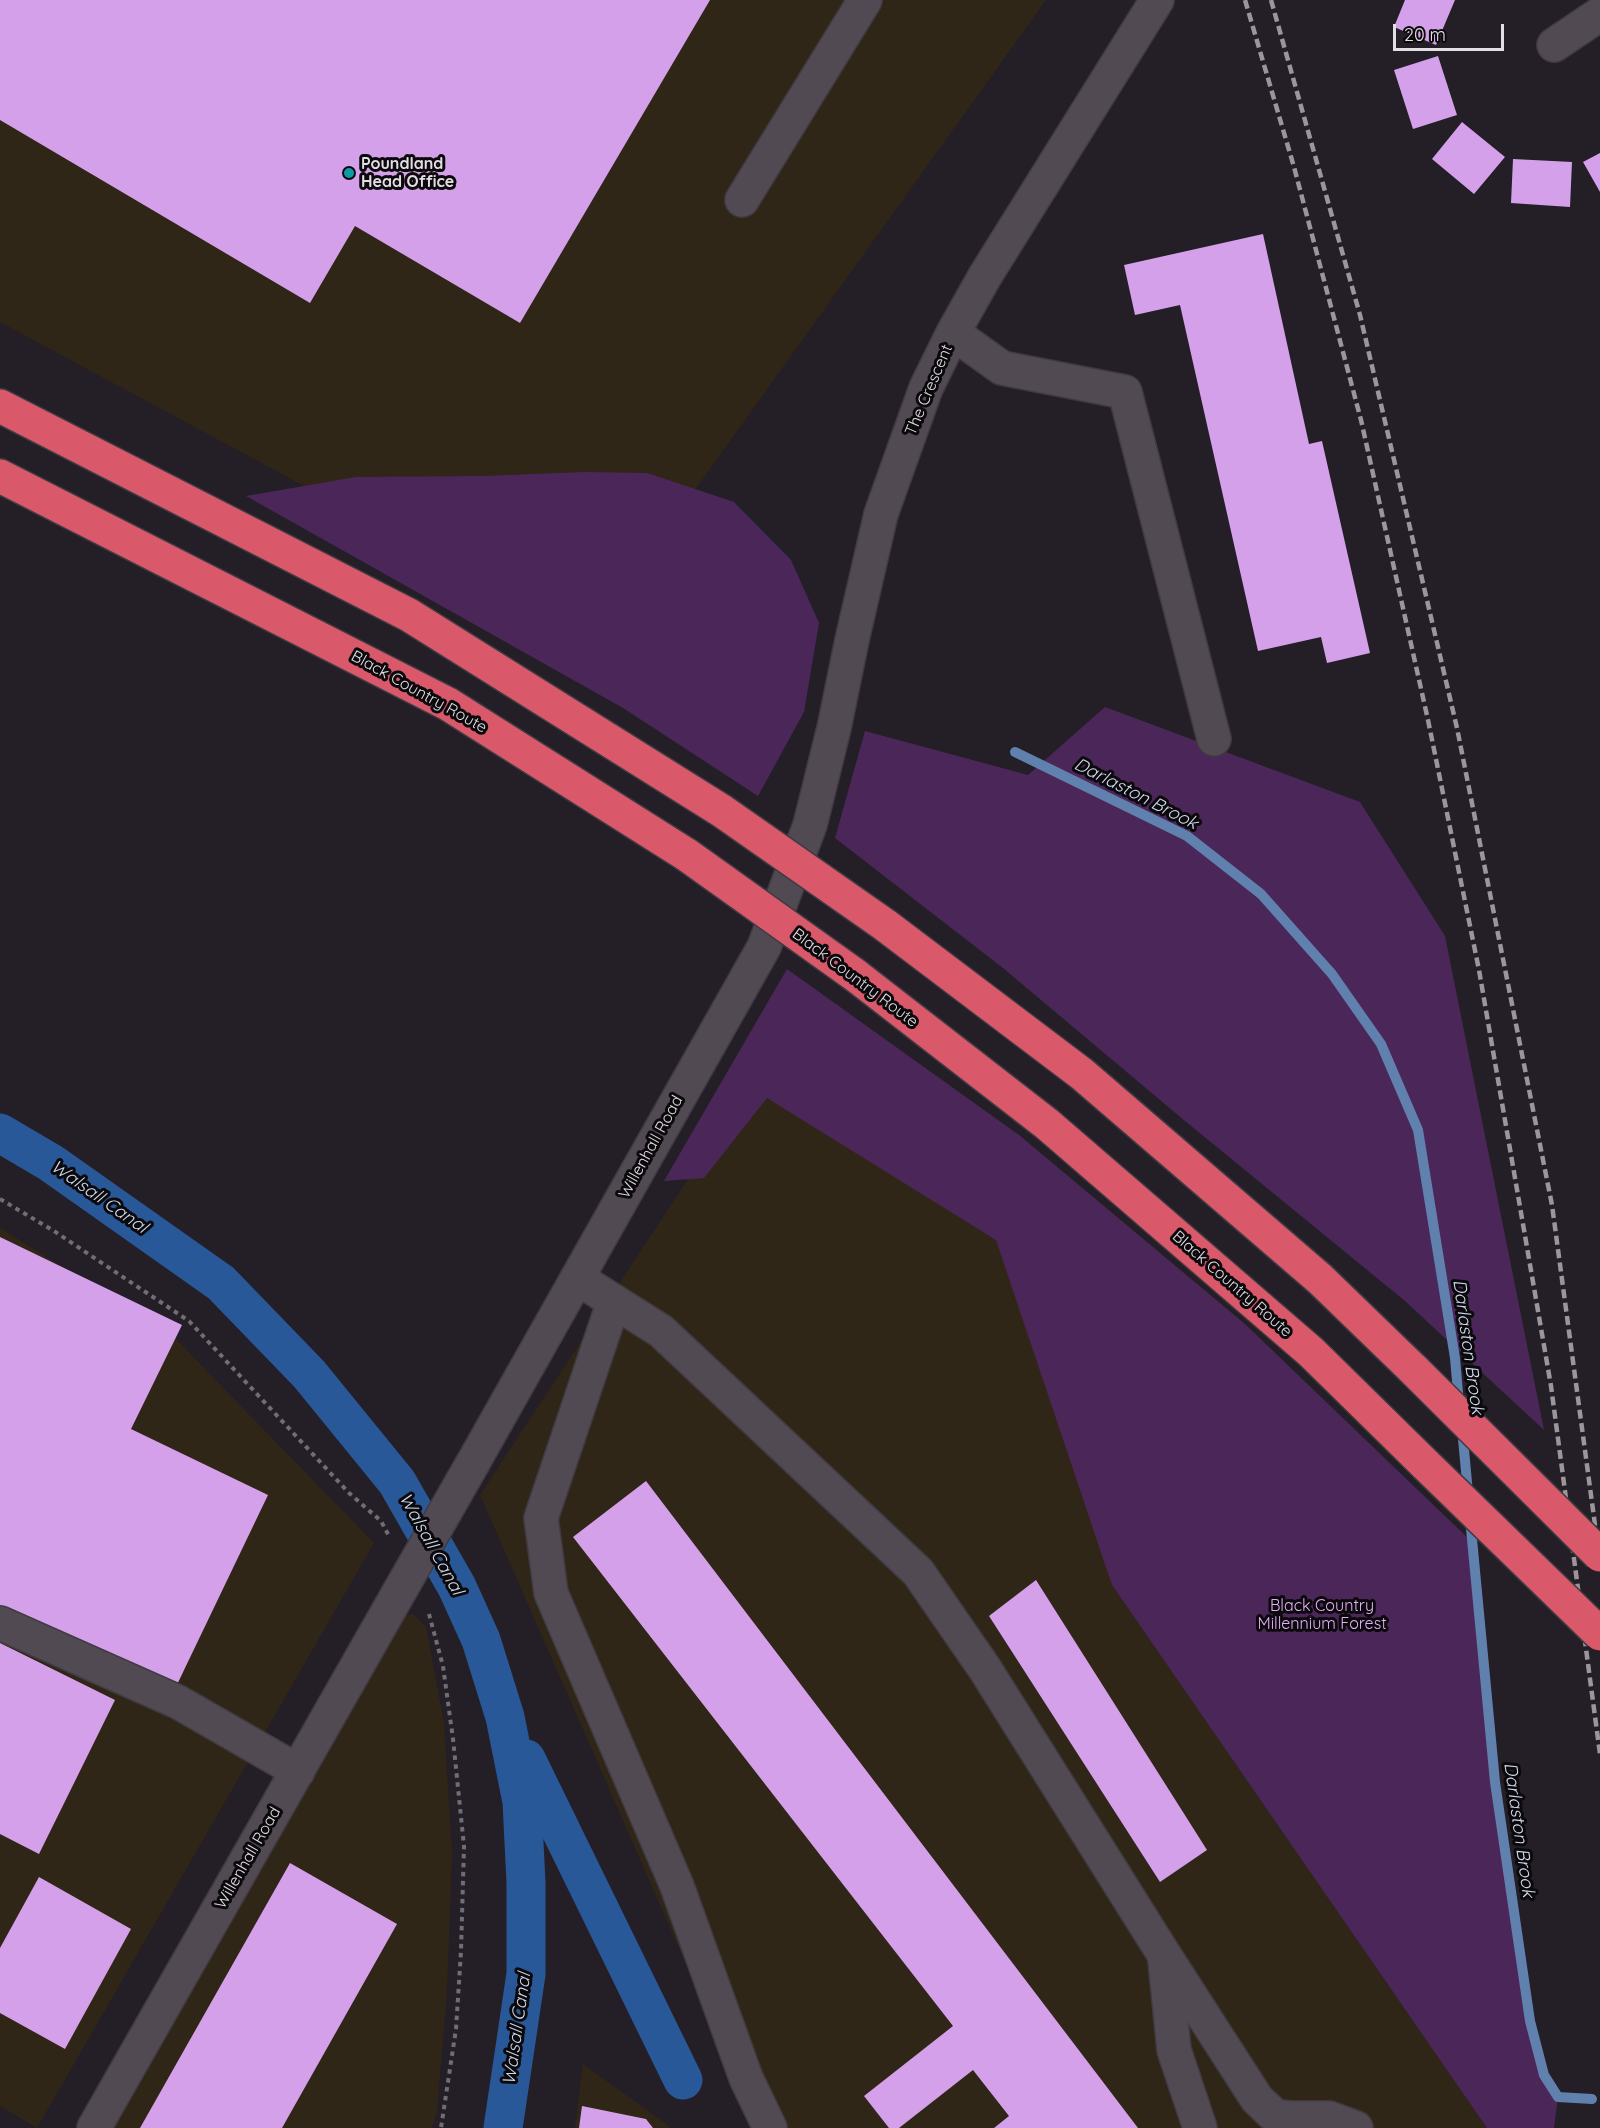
<!DOCTYPE html>
<html>
<head>
<meta charset="utf-8">
<style>
  body { margin:0 }
  #map { position:relative; width:1600px; height:2128px; overflow:hidden; background:#241e27; font-family:Quicksand,sans-serif }
  canvas { display:block }
  .scale { position:absolute; left:1393px; top:24px; width:111px; height:27px; box-sizing:border-box; border:3px solid #e2dee3; border-top:0; padding-left:8px; font-size:18px; line-height:21px; white-space:nowrap; color:#e2dee3; -webkit-text-stroke:4px #0c090d; paint-order:stroke }
</style>
</head>
<body>
<div id="map">
<canvas width="1600" height="2128"></canvas>
<div class="scale">20 m</div>
</div>
<script>
const ctx = document.querySelector('canvas').getContext('2d');
ctx.lineJoin = 'round';
function paint(path, color) { ctx.fillStyle = color; ctx.fill(path, 'evenodd'); }
function stroke(path, color, width, dash) { ctx.strokeStyle = color; ctx.lineWidth = width; ctx.lineCap = dash ? 'butt' : 'round'; ctx.setLineDash(dash || []); ctx.stroke(path); }
function write(font, color, halo, rows, align = 'center') {
  ctx.font = font + ' Quicksand,sans-serif'; ctx.lineWidth = 6; ctx.setLineDash([]); ctx.textBaseline = 'middle'; ctx.strokeStyle = halo; ctx.fillStyle = color; for (const [text, x, y, turn = 0] of rows) {
    ctx.save(); ctx.translate(x, y); ctx.rotate((+turn || 0) * Math.PI / 180); ctx.textAlign = isNaN(turn) ? turn : align; if (halo) ctx.strokeText(text, 0, 0); ctx.fillText(text, 0, 0); ctx.restore();
  }
}
const industrial = new Path2D(`
  M0,0H1046L588,639L0,322Z
  M748,1088L1015,1231L1112,1585L1487,2128H758L480,1495Z
  M0,1228L172,1335L374,1543L37,2128L0,2106Z
  M413,1614L426,1627L444,1723L452,1854L447,1991L437,2111L432,2128H112L403,1616Z
  M583,2064L669,2126L670,2128H575Z`);
const green = new Path2D(`
  M584,472L647,473L734,502L791,560L819,623L804,712L758,796L623,708L246,496L356,477L486,476Z
  M1105,707L1360,802L1445,936L1544,1430L1405,1301L1185,1121L1003,968L835,838L865,731L1028,775Z
  M787,969L1019,1135L1245,1324L1472,1542L1495,1782L1530,2021L1544,2075L1558,2097L1554,2128H1487L1112,1585L996,1240L767,1098L704,1178L664,1181Z`);
const stream = new Path2D(`
  M1015,752L1187,836L1261,894L1332,974L1381,1044L1418,1130L1455,1358L1459,1404
  M1462,1428L1468,1493
  M1470,1518L1495,1782L1530,2021L1544,2075L1558,2097L1592,2099`);
const canal = new Path2D(`
  M0,1133L51,1163L221,1283L309,1374L397,1482L457,1587L481,1640L505,1717L522,1802L526,1883V1974L503,2128
  M526,1759L683,2080`);
const building = new Path2D(`
  M0,0H710L520,323L355,226L310,303L0,120Z
  M1405,0H1455L1436,45L1394,27Z
  M1438,56L1457,115L1413,129L1394,70Z
  M1462,122L1505,157L1474,194L1432,159Z
  M1600,153V192L1583,162Z
  M1513,159L1572,162L1570,207L1511,203Z
  M1263,234L1309,444L1322,441L1370,653L1327,663L1321,637L1258,651L1180,305L1135,315L1124,265Z
  M0,1237L182,1325L131,1429L268,1495L173,1693L0,1608Z
  M646,1481L1138,2128H994L1009,2116L973,2070L899,2128H889L864,2096L953,2026L573,1537Z
  M1036,1580L1207,1850L1160,1882L989,1616Z
  M0,1643L115,1700L39,1854L0,1834Z
  M290,1863L397,1924L282,2128H140Z
  M39,1877L131,1929L65,2049L0,2013V1948Z
  M582,2106L646,2119L653,2128H579Z`);
const path = new Path2D(`
  M0,1199L54,1231L189,1321L349,1493L381,1521L389,1536
  M429,1614L443,1666L453,1739L464,1846L461,1951L456,2029L441,2128`);
const minor = new Path2D(`
  M1554,45L1600,14
  M742,200L865,0
  M953,333L1002,368L1125,392L1214,739
  M577,1278L661,1331L918,1572L985,1669L1165,1956L1257,2099L1275,2116L1291,2118H1329L1356,2128
  M614,1301L541,1518L551,1593L677,1886L746,2078L770,2128
  M474,1461L764,947L810,825L834,728L852,640L881,514L926,388L953,333L985,276L1157,0
  M0,1623L178,1702L298,1771
  M1165,1961L1174,2050L1200,2128
  M94,2128L402,1587`);
const highway = new Path2D(`
  M0,406L409,615L722,811
  M0,476L448,704L687,855
  M885,925L1082,1074L1320,1279L1414,1370
  M855,975L1047,1124L1311,1352L1426,1465`);
const rail = new Path2D(`
  M1245,0L1294,167L1361,420L1428,720L1479,970L1551,1386L1600,1754
  M1271,0L1360,315L1457,728L1552,1205L1600,1562`);
const minorBridge = new Path2D(`
  M402,1587L474,1461`);
const highwayBridge = new Path2D(`
  M722,811L885,925
  M687,855L855,975
  M1414,1370L1600,1555
  M1426,1465L1600,1634`);
const markers = [
  [349,173,6,"#0f9aa8"]
];
const poiNames = [
  ["Poundland",361,164],
  ["Head Office",361,182]
];
const streetNames = [
  ["The Crescent",929,390,-67],
  ["Black Country Route",419,692,29],
  ["Black Country Route",855,978,37],
  ["Willenhall Road",651,1147,-61],
  ["Black Country Route",1232,1284,41],
  ["Willenhall Road",248,1858,-60]
];
const parkNames = [
  ["Black Country",1322,1606],
  ["Millennium Forest",1322,1624]
];
const waterNames = [
  ["Darlaston Brook",1136,794,27],
  ["Walsall Canal",99,1197,35],
  ["Darlaston Brook",1468,1347,82],
  ["Walsall Canal",431,1544,61],
  ["Darlaston Brook",1519,1830,82],
  ["Walsall Canal",517,2029,-82]
];
paint(industrial, '#302617');
paint(green, '#4b2759');
stroke(stream, '#6080ae', 10);
stroke(canal, '#295898', 39);
paint(building, '#d5a0ea');
stroke(minor, '#403b43', 36);
stroke(highway, '#403b43', 36);
stroke(path, '#726d74', 4, [4.5, 4.5]);
stroke(minor, '#514a53', 33);
stroke(highway, '#d9596b', 33);
stroke(rail, '#9b969c', 4.5, [9, 4.5]);
stroke(minorBridge, '#403b43', 36, []);
stroke(highwayBridge, '#403b43', 36, []);
stroke(minorBridge, '#514a53', 33);
stroke(highwayBridge, '#d9596b', 33);
for (const [x, y, r, color] of markers) { const dot = new Path2D(); dot.arc(x, y, r, 0, 2 * Math.PI); ctx.fillStyle = color; ctx.fill(dot); stroke(dot, '#0c090d', 2); }
write('bold 16px', '#e2dee3', '#0c090d', poiNames, 'left');
write('16px', '#e2dee3', '#0c090d', streetNames);
write('16px', '#e4affa', '#0c090d', parkNames);
write('italic 18px', '#cddaed', '#0c090d', waterNames);
</script>
</body>
</html>
